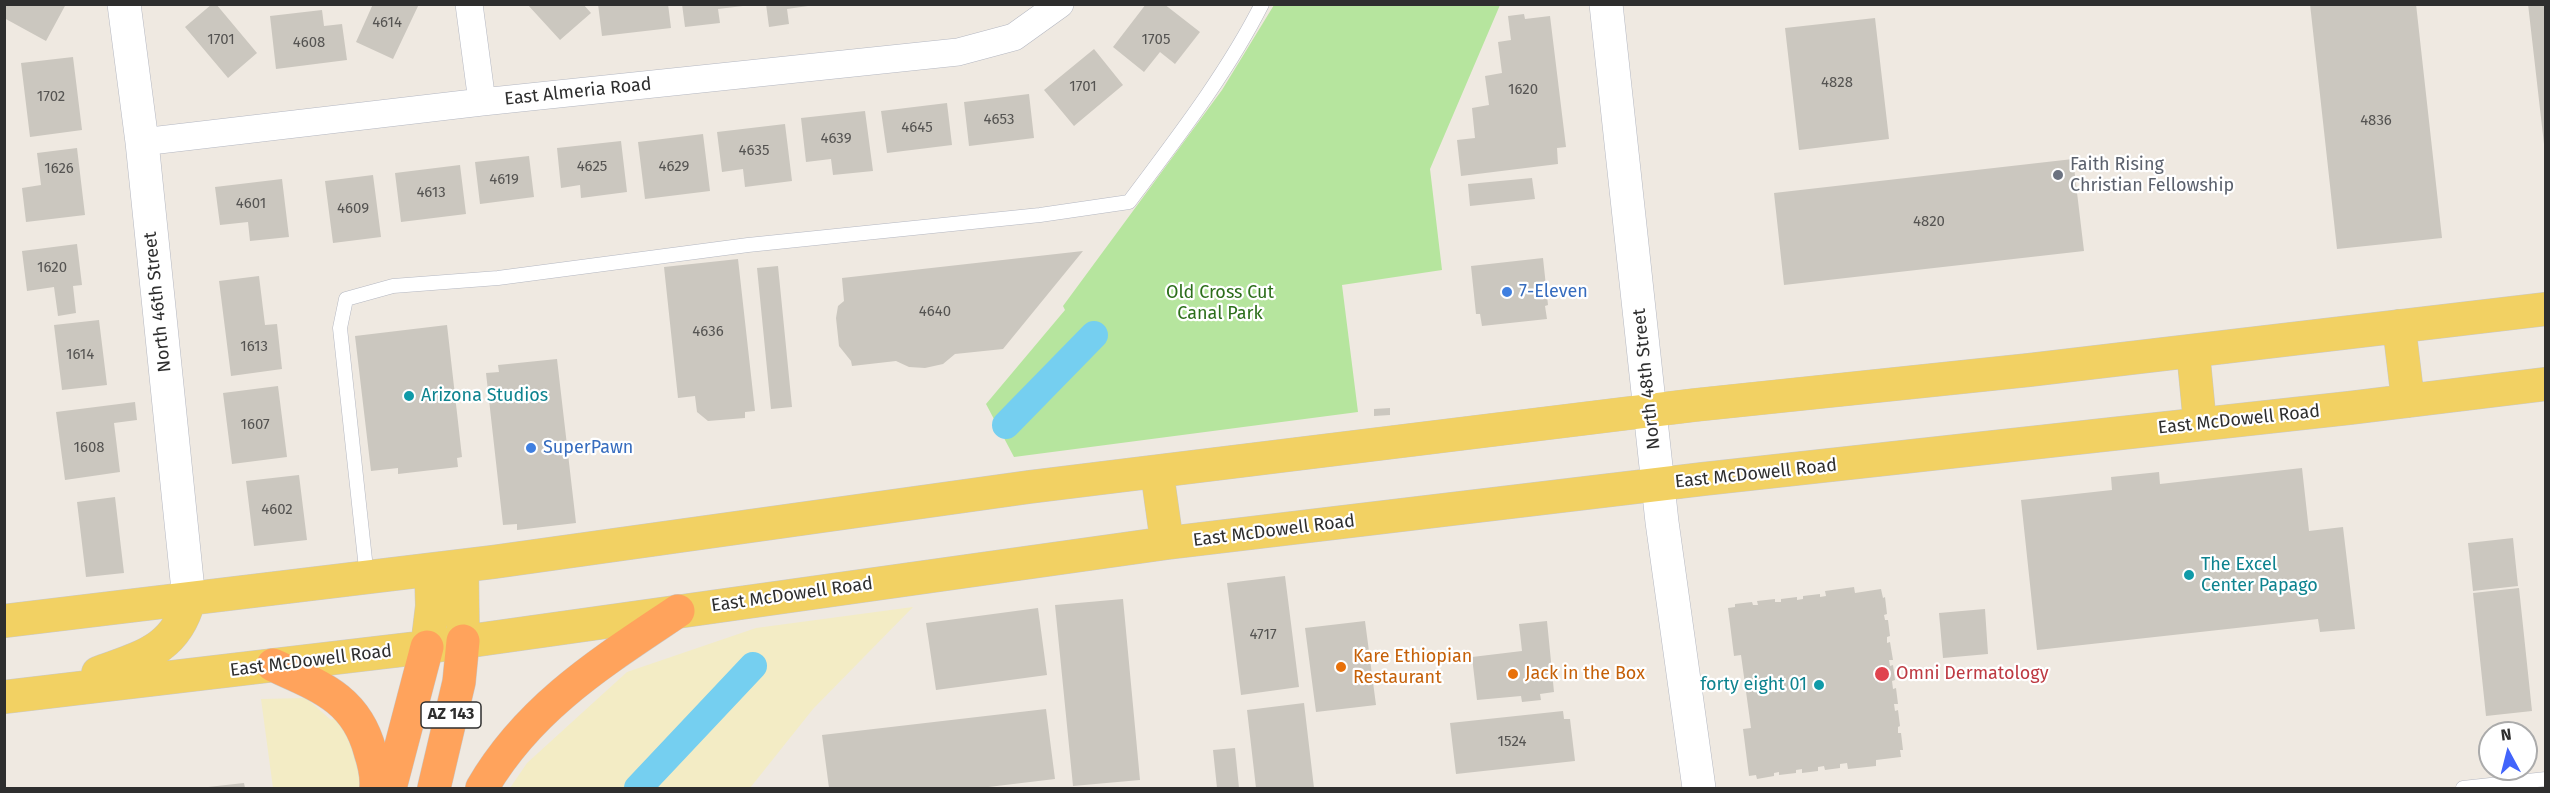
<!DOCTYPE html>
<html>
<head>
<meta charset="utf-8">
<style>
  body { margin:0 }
  #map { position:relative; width:2550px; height:793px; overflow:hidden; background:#efe9e1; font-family:"Fira Sans",sans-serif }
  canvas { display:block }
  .frame { position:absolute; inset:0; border:6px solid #2e2e2e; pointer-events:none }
  .north { position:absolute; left:2478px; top:721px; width:60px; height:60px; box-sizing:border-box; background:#fff; border:2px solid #ababab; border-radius:50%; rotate:353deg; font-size:16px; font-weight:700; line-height:24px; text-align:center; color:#2e2e2e }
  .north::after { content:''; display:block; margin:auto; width:21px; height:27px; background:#4264fb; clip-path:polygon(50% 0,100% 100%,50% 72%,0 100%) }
</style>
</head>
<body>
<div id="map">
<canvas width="2550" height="793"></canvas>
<div class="frame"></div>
<div class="north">N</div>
</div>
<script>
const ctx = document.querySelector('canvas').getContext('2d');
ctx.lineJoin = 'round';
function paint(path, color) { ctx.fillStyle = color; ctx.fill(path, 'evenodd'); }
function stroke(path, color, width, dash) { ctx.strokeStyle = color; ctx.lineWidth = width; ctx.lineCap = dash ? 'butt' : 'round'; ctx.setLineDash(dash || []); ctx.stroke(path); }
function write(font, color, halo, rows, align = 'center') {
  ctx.font = font + ' "Fira Sans",sans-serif'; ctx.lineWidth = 4.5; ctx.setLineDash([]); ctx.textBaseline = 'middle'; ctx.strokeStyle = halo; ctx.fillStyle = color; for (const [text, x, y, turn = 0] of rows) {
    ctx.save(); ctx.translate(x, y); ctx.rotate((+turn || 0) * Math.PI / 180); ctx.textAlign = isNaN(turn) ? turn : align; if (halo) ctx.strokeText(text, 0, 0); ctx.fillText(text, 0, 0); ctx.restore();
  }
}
const green = new Path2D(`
  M1274,5H1500L1430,169L1442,270L1342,285L1358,412L1014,457L986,404L1065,310L1063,306L1222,90Z`);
const sand = new Path2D(`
  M913,607L813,709L750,788H510L527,763L627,672L756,628Z
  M306,698L331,720L340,714L356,739L362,779L360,788H273L261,699Z`);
const canal = new Path2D(`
  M1006,425L1094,335
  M638,788L753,666`);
const building = new Path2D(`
  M4,4H66L46,41L4,18Z
  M212,4H216L257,53L228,78L185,27Z
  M373,4H419L393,59L356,42Z
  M527,4H583L591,13L560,40Z
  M598,4H668L671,28L602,36Z
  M682,4H743V6L718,9L720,23L685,27Z
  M766,4H808V6L787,9L789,24L769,27Z
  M1146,4H1164L1200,32L1175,64L1160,52L1144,72L1113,47Z
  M2310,4H2416L2442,238L2337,249Z
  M2528,4H2546V143L2544,144Z
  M322,10L324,26L342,24L347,60L276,69L270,16Z
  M1524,14L1525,19L1550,16L1566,147L1557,148L1558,164L1461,176L1457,140L1475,138L1472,108L1489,105L1485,76L1502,73L1498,42L1511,40L1508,16Z
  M1875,18L1889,139L1799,150L1785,28Z
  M1094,49L1123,85L1074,126L1044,90Z
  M73,57L82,130L30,137L21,63Z
  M1029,94L1034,138L969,146L964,102Z
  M947,103L952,145L887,153L881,111Z
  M865,111L873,171L833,175L831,159L806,162L801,118Z
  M785,124L792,181L745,187L743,169L722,172L717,132Z
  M703,134L710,191L645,199L638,142Z
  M621,141L627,192L581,198L580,185L561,188L557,148Z
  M77,148L85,215L26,222L22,188L41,185L37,153Z
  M529,156L534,197L480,204L475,162Z
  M2073,159L2084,251L1784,285L1774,193Z
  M460,165L466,214L401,222L395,173Z
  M373,175L381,237L333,243L325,181Z
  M1532,178L1535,199L1470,206L1468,184Z
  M282,179L289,237L250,241L248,222L220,225L215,187Z
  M77,244L82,285L73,286L76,313L58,316L54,287L27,291L22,251Z
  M1083,251L1003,349L955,354L943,364L925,368L909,367L896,361L852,366L851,361L839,346L836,318L838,306L844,301L842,278Z
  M1543,258L1548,305L1545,306L1547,319L1482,326L1480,314H1476L1471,266Z
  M738,259L755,411L745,412V418L708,421L697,412L695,396L678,398L664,267Z
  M778,266L792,407L771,409L757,268Z
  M259,276L265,325L277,324L282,369L231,376L219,281Z
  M99,320L107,385L62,390L54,325Z
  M447,325L462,457L457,458L458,467L398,474V468L371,471L355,336Z
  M557,359L576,523L517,530V524L503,525L486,373L499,372L498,365Z
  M278,386L287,457L232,464L223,393Z
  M135,402L137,420L114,423L120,472L65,480L56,412Z
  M1390,408V415L1374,416V409Z
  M2302,468L2309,531L2343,527L2355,629L2320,632L2318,619L2037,650L2021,500L2112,490L2111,477L2159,472L2160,484Z
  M299,475L307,540L254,546L246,481Z
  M115,497L124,573L86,577L77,502Z
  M2513,538L2518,586L2473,591L2468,543Z
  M1285,576L1299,687L1241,695L1227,583Z
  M1854,587L1855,593L1881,589L1883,598L1885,597L1887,614L1884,615L1885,620H1888L1890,636L1887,637V643L1890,642L1893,660H1889L1890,666L1893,665L1895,680L1892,681L1893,689L1896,688L1898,704H1894L1895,711L1898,710L1900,726L1898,727V733H1901L1903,750H1900L1901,757L1876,760V766L1848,769L1847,763L1840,764V768L1825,770L1824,766L1818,767V771L1802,773V769L1796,770V773L1779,775V772L1774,773V776L1757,779L1756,775L1749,776L1743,729L1751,728L1741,655L1734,656L1728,608L1735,607V604L1752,602L1753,605H1758L1757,601L1775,599V602H1781V599L1797,597V600L1803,599V596L1820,594V597L1826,596L1825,591Z
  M2519,588L2532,711L2486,716L2473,593Z
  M1123,599L1140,780L1073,786L1055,605Z
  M1038,608L1047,675L936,690L926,623Z
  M1985,609L1988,654L1943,658L1939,613Z
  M1365,621L1376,705L1316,712L1305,628Z
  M1547,621L1554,692L1540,694L1541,700L1522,702L1521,696L1477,700L1472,657L1522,651L1519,624Z
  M1304,703L1314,788H1256L1247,710Z
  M1046,709L1055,779L980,788H829L822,735Z
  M1563,711L1564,719H1570L1575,761L1456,774L1450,723Z
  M1235,748L1239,788H1217L1213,750Z
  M244,783L245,788H208V787Z`);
const service = new Path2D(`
  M367,578L340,328L346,299L393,286L498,278L748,245L1040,215L1129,202C1176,139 1226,75 1262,4
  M2463,788L2546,779`);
const minor = new Path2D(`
  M469,4L482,102
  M142,142L482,102L958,52L1014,37L1060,4`);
const tertiary = new Path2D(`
  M124,4L142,142L189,600
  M1606,4L1662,522L1699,788`);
const primary = new Path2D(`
  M2399,326L2408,401
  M2193,351L2200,424
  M1157,472L1167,543
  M462,566L463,641
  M4,621L493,562L1029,487L1695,405L2029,370L2546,309
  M427,647L432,606L431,570
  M98,673C141,657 176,650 189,600
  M4,697L427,647L1167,543L1703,479L2349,408L2546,384`);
const motorway = new Path2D(`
  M273,665C319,686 356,698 370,751C374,763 377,776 376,788
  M390,788L427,647
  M434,788L459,682L463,641
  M482,788C529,707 602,662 678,611`);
const markers = [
  [2058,175,6,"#6b7280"],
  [1507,292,6,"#3f7fe0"],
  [409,396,6,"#0f9aa8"],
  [531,448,6,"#3f7fe0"],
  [2189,575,6,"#0f9aa8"],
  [1341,667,6,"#e8710a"],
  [1513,674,6,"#e8710a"],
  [1882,674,8,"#e0444e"],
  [1819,685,6,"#0f9aa8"]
];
const numberNames = [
  ["4614",387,23],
  ["1701",221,40],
  ["1705",1156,40],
  ["4608",309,43],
  ["4828",1837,83],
  ["1701",1083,87],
  ["1620",1523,90],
  ["1702",51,97],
  ["4653",999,120],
  ["4836",2376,121],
  ["4645",917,128],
  ["4639",836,139],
  ["4635",754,151],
  ["4625",592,167],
  ["4629",674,167],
  ["1626",59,169],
  ["4619",504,180],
  ["4613",431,193],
  ["4601",251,204],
  ["4609",353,209],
  ["4820",1929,222],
  ["1620",52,268],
  ["4640",935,312],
  ["4636",708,332],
  ["1613",254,347],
  ["1614",80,355],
  ["1607",255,425],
  ["1608",89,448],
  ["4602",277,510],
  ["4717",1263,635],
  ["1524",1512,742]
];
const shields = [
  [451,715,60]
];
const shieldNames = [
  ["AZ 143",451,715]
];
const streetNames = [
  ["East Almeria Road",578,92,-6],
  ["North 46th Street",158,302,-96],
  ["North 48th Street",1647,379,-96],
  ["East McDowell Road",2239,420,-6],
  ["East McDowell Road",1756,474,-6],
  ["East McDowell Road",1274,531,-7],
  ["East McDowell Road",792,595,-8],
  ["East McDowell Road",311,661,-7]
];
const worshipNames = [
  ["Faith Rising",2070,165],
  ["Christian Fellowship",2070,186]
];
const shopNames = [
  ["7-Eleven",1519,292],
  ["SuperPawn",543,448]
];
const parkNames = [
  ["Old Cross Cut",1220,293],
  ["Canal Park",1220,314]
];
const cultureNames = [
  ["Arizona Studios",421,396],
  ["The Excel",2201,565],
  ["Center Papago",2201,586],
  ["forty eight 01",1807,685,"right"]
];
const foodNames = [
  ["Kare Ethiopian",1353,657],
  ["Restaurant",1353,678],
  ["Jack in the Box",1525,674]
];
const healthNames = [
  ["Omni Dermatology",1896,674]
];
paint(green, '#b6e59e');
paint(sand, '#f3ecc5');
stroke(canal, '#75cff0', 28);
paint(building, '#cbc7bf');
stroke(service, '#b4b7c1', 15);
stroke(minor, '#b4b7c1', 28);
stroke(tertiary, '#b4b7c1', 34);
stroke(primary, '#c9c9c9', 34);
stroke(motorway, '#c9c9c9', 34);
stroke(service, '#fff', 14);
stroke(minor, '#fff', 27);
stroke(tertiary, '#fff', 33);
stroke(primary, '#f2d163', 33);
stroke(motorway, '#ffa35c', 33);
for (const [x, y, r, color] of markers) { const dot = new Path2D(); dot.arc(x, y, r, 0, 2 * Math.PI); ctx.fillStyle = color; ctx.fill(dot); stroke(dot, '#fff', 2); }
write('15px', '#555452', null, numberNames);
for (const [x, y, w] of shields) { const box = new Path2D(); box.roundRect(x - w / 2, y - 13, w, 26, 4.5); ctx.fillStyle = '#fff'; ctx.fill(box); stroke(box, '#2e2e2e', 1.5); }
write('bold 16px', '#2e2e2e', null, shieldNames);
write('18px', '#2e2e2e', '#fff', streetNames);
write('18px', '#5b616d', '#fff', worshipNames, 'left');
write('18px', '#366cbe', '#fff', shopNames, 'left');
write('18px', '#2c6e1b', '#fff', parkNames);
write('18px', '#0d838f', '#fff', cultureNames, 'left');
write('18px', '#c56008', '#fff', foodNames, 'left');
write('18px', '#be3a42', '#fff', healthNames, 'left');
</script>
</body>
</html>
